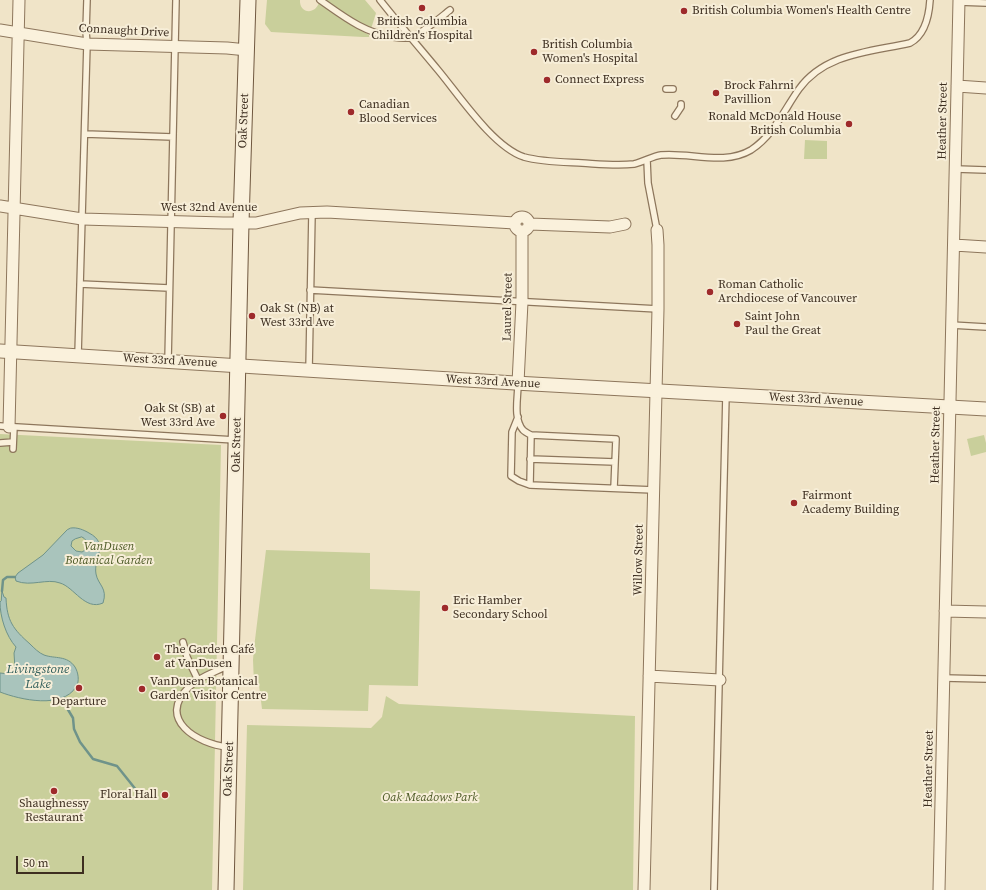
<!DOCTYPE html>
<html>
<head>
<meta charset="utf-8">
<style>
  body { margin:0 }
  #map { position:relative; width:986px; height:890px; overflow:hidden; background:#f0e4c8; font-family:"Source Serif 4",serif }
  canvas { display:block }
  .scale { position:absolute; left:16px; top:856px; width:68px; height:18px; box-sizing:border-box; border:2px solid #3d2e20; border-top:0; padding-left:5px; font-size:12px; line-height:14px; white-space:nowrap; color:#3d2e20; -webkit-text-stroke:3px #f7eed8; paint-order:stroke }
</style>
</head>
<body>
<div id="map">
<canvas width="986" height="890"></canvas>
<div class="scale">50 m</div>
</div>
<script>
const ctx = document.querySelector('canvas').getContext('2d');
ctx.lineJoin = 'round';
function paint(path, color) { ctx.fillStyle = color; ctx.fill(path, 'evenodd'); }
function stroke(path, color, width, dash) { ctx.strokeStyle = color; ctx.lineWidth = width; ctx.lineCap = dash ? 'butt' : 'round'; ctx.setLineDash(dash || []); ctx.stroke(path); }
function write(font, color, halo, rows, align = 'center') {
  ctx.font = font + ' "Source Serif 4",serif'; ctx.lineWidth = 4; ctx.setLineDash([]); ctx.textBaseline = 'middle'; ctx.strokeStyle = halo; ctx.fillStyle = color; for (const [text, x, y, turn = 0] of rows) {
    ctx.save(); ctx.translate(x, y); ctx.rotate((+turn || 0) * Math.PI / 180); ctx.textAlign = isNaN(turn) ? turn : align; if (halo) ctx.strokeText(text, 0, 0); ctx.fillText(text, 0, 0); ctx.restore();
  }
}
const green = new Path2D(`
  M267,0H300C299,14 316,15 319,2L344,20L369,35V37H363L271,32L265,24Z
  M323,0H365L376,13L371,29L361,24Z
  M805,140L827,141V159H804Z
  M0,434L221,445L212,890H0Z
  M984,435L986,443V452L971,456L967,439Z
  M266,550L370,553V589L420,591L418,686L369,685L368,711L262,709L259,685L254,684L253,660L254,648Z
  M386,696L399,704L635,716L633,890H243L247,725L371,728L382,717Z`);
const water = new Path2D(`
  M71,528C77,527 84,530 89,533C110,544 93,558 96,574C98,585 108,588 103,603C85,611 74,587 60,583C47,578 31,587 16,581L15,577L18,573L43,555L67,530ZM82,537C89,540 89,549 82,552L76,551L71,546L72,541L75,539Z
  M2,591L4,597L6,598C7,621 13,629 30,644C34,648 39,653 44,655C55,659 67,655 75,667C78,672 80,681 76,687C62,709 21,700 0,692V673L9,674L14,672L15,669L14,653L16,647C6,636 0,617 0,602L1,601Z`);
const stream = new Path2D(`
  M2,591L3,580L7,577H15
  M64,698L67,708L73,718L74,729L80,742L93,759L117,766L137,791`);
const service = new Path2D(`
  M320,0C343,16 364,33 393,37C399,38 407,39 412,37C421,34 441,17 450,10
  M380,0C399,24 419,47 438,70C459,95 493,147 524,157C542,162 563,162 582,163C599,164 617,166 634,164C643,162 653,156 661,155C690,152 724,166 751,150C774,135 784,110 799,89C825,53 870,52 910,43C925,35 929,16 930,0
  M959,2L986,3
  M666,89H673
  M675,116L681,107V104
  M85,134L173,137
  M647,160L648,183L657,230
  M956,169L986,170
  M80,284L169,288
  M310,290L658,309
  M951,325L986,327
  M78,355L87,44L86,31L87,0
  M168,361L176,0
  M309,370L312,213
  M518,384C518,397 513,419 523,430C525,432 529,434 531,435L616,439L614,488
  M518,417L512,432L511,476L519,481L530,485
  M0,426L235,440
  M531,435L530,485L654,490
  M0,443L13,442
  M13,449L14,427
  M530,459L615,462
  M183,642L187,657L198,680
  M944,678L986,679
  M228,747C197,744 156,719 189,687C200,676 216,672 229,665
  M714,890L726,395`);
const minor = new Path2D(`
  M0,30L87,44L227,48L247,50
  M957,86L986,88
  M0,206L82,219L223,223H256L300,213L327,212L515,223
  M515 224a7 7 0 1 1 14 0a7 7 0 1 1-14 0Z
  M530,224L610,227L625,224
  M954,245L986,247
  M518,383L522,302V231
  M9,427L19,0
  M945,611L986,612
  M649,676L720,680
  M644,890L658,309V245L657,230
  M939,890L959,0`);
const tertiary = new Path2D(`
  M0,351C172,361 343,373 515,383C672,392 829,400 986,409`);
const secondary = new Path2D(`
  M226,890L241,223L248,0`);
const markers = [
  [422,8,4,"#9e2a2b"],
  [684,11,4,"#9e2a2b"],
  [534,52,4,"#9e2a2b"],
  [547,80,4,"#9e2a2b"],
  [716,93,4,"#9e2a2b"],
  [351,112,4,"#9e2a2b"],
  [849,124,4,"#9e2a2b"],
  [710,292,4,"#9e2a2b"],
  [252,316,4,"#9e2a2b"],
  [737,324,4,"#9e2a2b"],
  [223,416,4,"#9e2a2b"],
  [794,503,4,"#9e2a2b"],
  [445,608,4,"#9e2a2b"],
  [157,657,4,"#9e2a2b"],
  [79,688,4,"#9e2a2b"],
  [142,689,4,"#9e2a2b"],
  [54,791,4,"#9e2a2b"],
  [165,795,4,"#9e2a2b"]
];
const poiNames = [
  ["British Columbia Women's Health Centre",692,11],
  ["British Columbia",422,22,"center"],
  ["Children's Hospital",422,36,"center"],
  ["British Columbia",542,45],
  ["Women's Hospital",542,59],
  ["Connect Express",555,80],
  ["Brock Fahrni",724,86],
  ["Pavillion",724,100],
  ["Canadian",359,105],
  ["Blood Services",359,119],
  ["Ronald McDonald House",841,117,"right"],
  ["British Columbia",841,131,"right"],
  ["Roman Catholic",718,285],
  ["Archdiocese of Vancouver",718,299],
  ["Oak St (NB) at",260,309],
  ["West 33rd Ave",260,323],
  ["Saint John",745,317],
  ["Paul the Great",745,331],
  ["Oak St (SB) at",215,409,"right"],
  ["West 33rd Ave",215,423,"right"],
  ["Fairmont",802,496],
  ["Academy Building",802,510],
  ["Eric Hamber",453,601],
  ["Secondary School",453,615],
  ["The Garden Café",165,650],
  ["at VanDusen",165,664],
  ["VanDusen Botanical",150,682],
  ["Garden Visitor Centre",150,696],
  ["Departure",79,702,"center"],
  ["Floral Hall",157,795,"right"],
  ["Shaughnessy",54,804,"center"],
  ["Restaurant",54,818,"center"]
];
const streetNames = [
  ["Connaught Drive",124,31,3],
  ["Oak Street",244,121,-88],
  ["Heather Street",943,121,-89],
  ["West 32nd Avenue",209,208],
  ["Laurel Street",508,307,-89],
  ["West 33rd Avenue",170,361,3],
  ["West 33rd Avenue",493,382,3],
  ["West 33rd Avenue",816,400,3],
  ["Oak Street",237,445,-89],
  ["Heather Street",936,445,-89],
  ["Willow Street",639,560,-89],
  ["Oak Street",229,769,-88],
  ["Heather Street",929,769,-89]
];
const parkNames = [
  ["VanDusen",109,547],
  ["Botanical Garden",109,561],
  ["Oak Meadows Park",430,798]
];
const waterNames = [
  ["Livingstone",38,670],
  ["Lake",38,685]
];
paint(green, '#c9cf9b');
paint(water, '#a9c4bc');
stroke(water, '#6f938a', 1);
stroke(stream, '#6f938a', 2.5);
stroke(service, '#8d765c', 8);
stroke(minor, '#8d765c', 13);
stroke(tertiary, '#8d765c', 15);
stroke(secondary, '#6f573f', 17);
stroke(service, '#faf1dc', 5.5);
stroke(minor, '#faf1dc', 11);
stroke(tertiary, '#faf1dc', 13);
stroke(secondary, '#faf1dc', 15);
for (const [x, y, r, color] of markers) { const dot = new Path2D(); dot.arc(x, y, r, 0, 2 * Math.PI); ctx.fillStyle = color; ctx.fill(dot); stroke(dot, '#f7eed8', 1.5); }
write('12px', '#3d2e20', '#f7eed8', poiNames, 'left');
write('12px', '#3d2e20', '#f7eed8', streetNames);
write('italic 12px', '#4d5a26', '#f7eed8', parkNames);
write('italic 13px', '#2f5d5a', '#f7eed8', waterNames);
</script>
</body>
</html>
